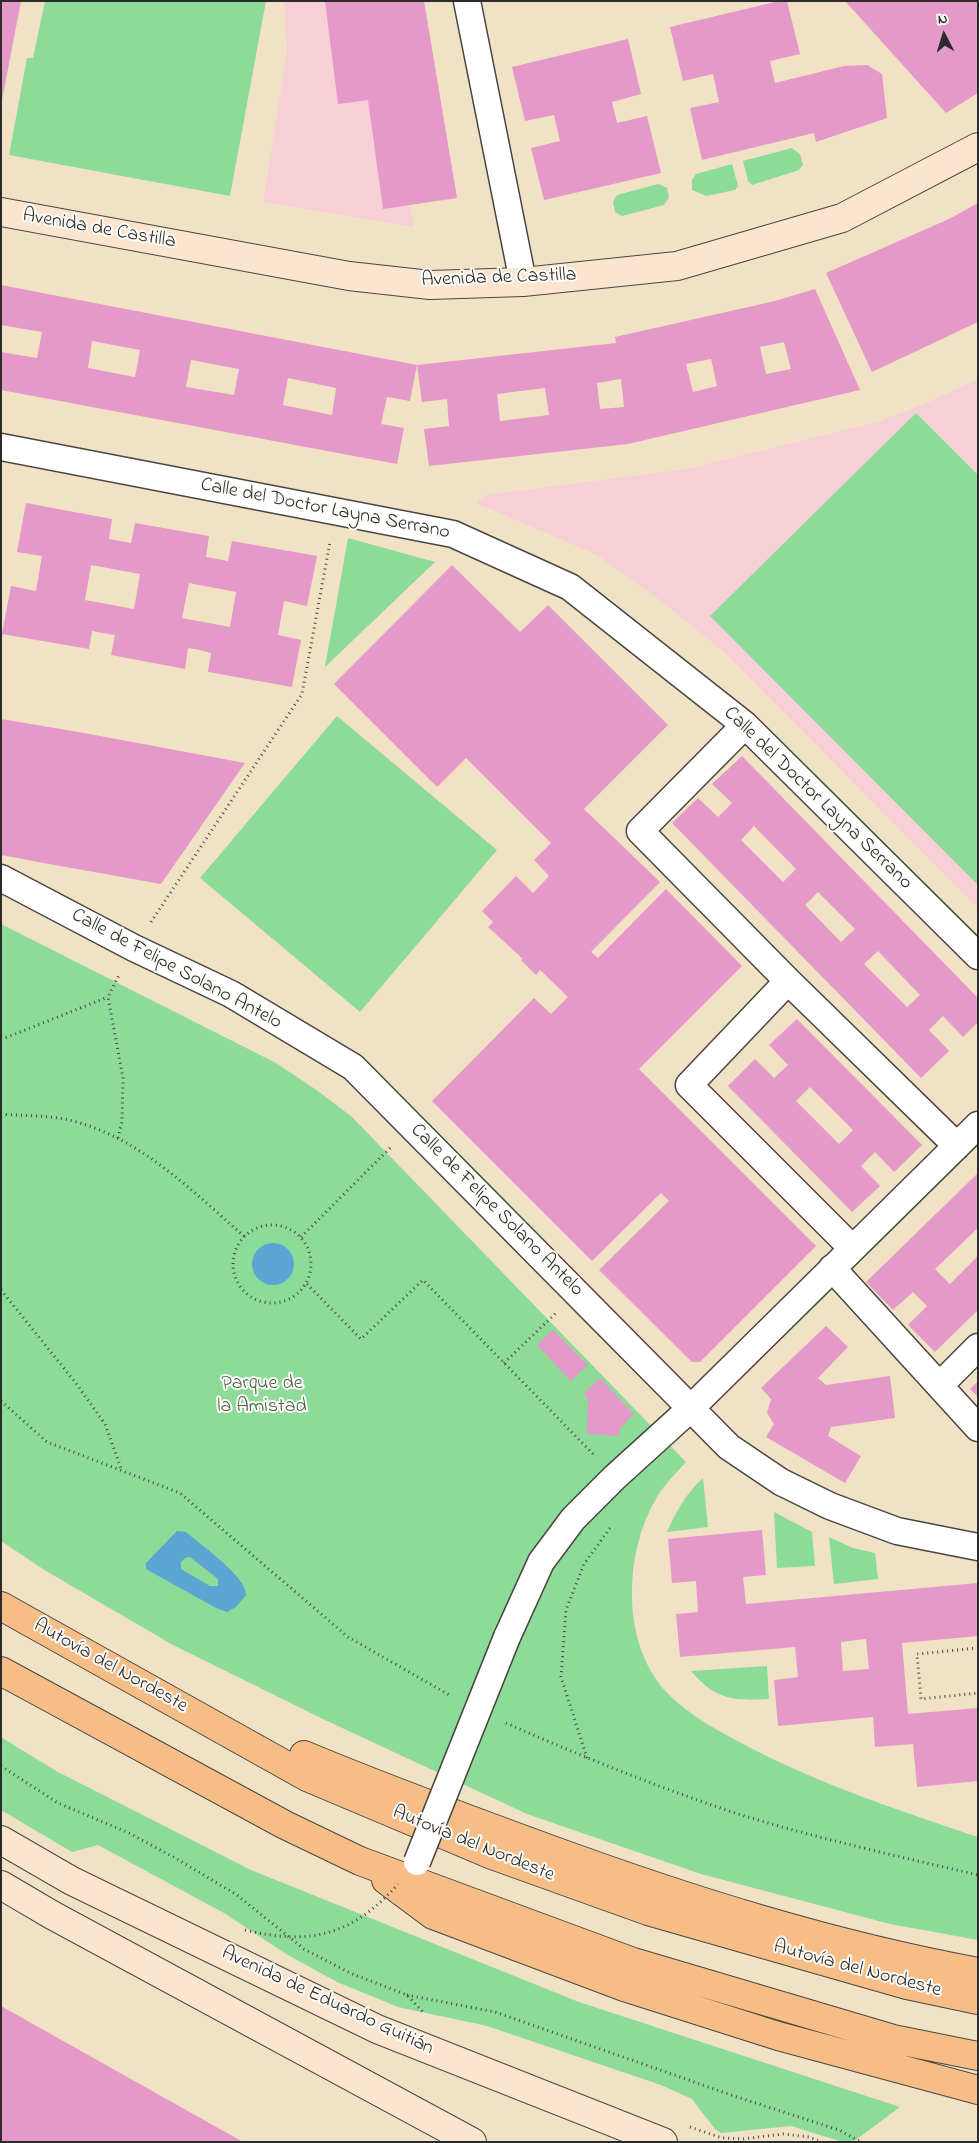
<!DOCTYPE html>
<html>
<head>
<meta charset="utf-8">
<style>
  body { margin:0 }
  #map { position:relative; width:979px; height:2143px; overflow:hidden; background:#f1e2c5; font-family:"Indie Flower",sans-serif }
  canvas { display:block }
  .frame { position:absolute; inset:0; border:2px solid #2b2b2b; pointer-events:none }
  .north { position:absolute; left:919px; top:10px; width:50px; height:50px; -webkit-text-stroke:4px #fdfcf7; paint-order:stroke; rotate:355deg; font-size:14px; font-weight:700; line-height:20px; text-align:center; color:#2b2b2b }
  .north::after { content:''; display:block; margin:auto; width:18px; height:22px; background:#2b2b2b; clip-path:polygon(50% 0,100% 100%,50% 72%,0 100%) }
</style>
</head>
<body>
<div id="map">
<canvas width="979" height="2143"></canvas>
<div class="frame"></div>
<div class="north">N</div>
</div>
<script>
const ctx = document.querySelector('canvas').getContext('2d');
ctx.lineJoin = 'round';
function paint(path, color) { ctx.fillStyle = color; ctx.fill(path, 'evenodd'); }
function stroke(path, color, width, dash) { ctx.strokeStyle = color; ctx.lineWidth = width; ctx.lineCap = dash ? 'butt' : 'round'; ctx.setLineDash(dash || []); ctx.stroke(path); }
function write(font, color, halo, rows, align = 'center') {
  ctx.font = font + ' "Indie Flower",sans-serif'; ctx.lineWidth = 4; ctx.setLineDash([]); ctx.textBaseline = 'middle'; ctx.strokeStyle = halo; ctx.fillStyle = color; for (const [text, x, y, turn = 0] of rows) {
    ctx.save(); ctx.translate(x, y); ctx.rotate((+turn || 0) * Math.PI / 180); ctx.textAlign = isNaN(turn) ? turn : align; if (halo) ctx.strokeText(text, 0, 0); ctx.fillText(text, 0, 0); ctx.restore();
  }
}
const built = new Path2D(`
  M284,1H325L368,100L383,208L410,205L414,227L263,202L287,52Z
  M978,379V908L724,652L665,604L597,555L476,503L485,495L687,469L877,422L922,405Z`);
const green = new Path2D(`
  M45,1H266L230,196L9,155L27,58H33Z
  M792,148L800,154L803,165L799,170L752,185L748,181L743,161Z
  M732,164L738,186L735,190L706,196L692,190V180L696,174Z
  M658,184L667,188L669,197L664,205L622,216L615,212L613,202L617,195Z
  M916,413L978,475V885L710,616Z
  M348,538L435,562L325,667Z
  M337,716L497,850L360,1012L200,878Z
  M1,924L276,1063L318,1091L352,1117L686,1462C676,1473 664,1485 657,1497C640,1525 632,1560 632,1591C631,1627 642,1666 667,1693C690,1716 720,1732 749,1747C824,1786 898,1810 978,1837V1940L890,1924L701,1874L527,1814L325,1720L173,1645L46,1571L1,1541Z
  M703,1478L708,1527L667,1532C676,1511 686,1494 703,1478Z
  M774,1512L812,1532L815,1566L777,1568Z
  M829,1537L853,1548L875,1553L878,1579L834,1584Z
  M767,1666L769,1699C733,1701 716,1700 691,1671Z
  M1,1737L56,1771L251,1870L579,2002L900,2107L853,2142H843L791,2126L721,2133L715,2129L692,2099L661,2085L487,2026L398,2007L337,1982L286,1954L224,1913L98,1845L72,1852L1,1810Z`);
const water = new Path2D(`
  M252 1264a21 21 0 1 1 42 0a21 21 0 1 1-42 0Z
  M177,1531L186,1532C201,1545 246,1576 246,1595L236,1607L227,1612L216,1608L146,1569V1563ZM190,1557L218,1579V1586H210L181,1569V1562L185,1558Z`);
const building = new Path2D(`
  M1,1H21L2,100H1Z
  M325,1H424L457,198L383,209L368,100L338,104Z
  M779,1H787L800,54L770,61L775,83L844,66L867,65L882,74L887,118L816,142L814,133L702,160L690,108L719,102L713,74L683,81L670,27Z
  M845,1H978V93L946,113Z
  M628,39L641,94L612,102L617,123L647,116L661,173L544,200L531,148L560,141L554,115L525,121L512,67Z
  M978,203V322L872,372L826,273L949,219Z
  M1,285L417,365L410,401L387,397L381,424L404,428L397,464L1,390V352L37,358L42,332L1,325ZM92,341L140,350L135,377L88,368ZM191,360L239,369L234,395L186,387ZM288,378L336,388L332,415L283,405Z
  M815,289L860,390L628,444L429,466L424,429L449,426L447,399L422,402L417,365L616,343L615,337L775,301ZM784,342L791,369L766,374L760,347ZM711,359L717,386L693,392L686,364ZM621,379L624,407L600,409L597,383ZM545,388L549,415L500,421L497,394Z
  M26,503L112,519L109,539L131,543L135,523L209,536L206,557L228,561L232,541L317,556L307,606L284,601L278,635L301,640L292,687L208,672L211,653L200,650L188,648L185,669L111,655L115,635L103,633L92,631L89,649L2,634L11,586L36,591L42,556L17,552ZM91,565L140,574L134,609L85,600ZM189,583L236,592L230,627L182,618Z
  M452,565L520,632L548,605L668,725L584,809L660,882L591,952L598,958L666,889L742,966L639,1069L816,1246L700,1362H692L599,1270L669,1201L661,1193L592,1261L432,1101L534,998L551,1014L568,997L540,970L536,975L521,960L523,959L488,927L493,922L482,911L516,876L533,893L549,876L534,860L551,843L466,758L437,787L334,684Z
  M1,719L84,733L245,763L161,884L60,866L1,855Z
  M742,756L978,998V1022L963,1037L943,1016L929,1030L949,1051L921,1078L672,823L698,798L718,817L732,803L712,784ZM754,826L796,869L783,882L741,840ZM818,892L855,929L841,942L805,905ZM878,951L920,995L907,1007L864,964Z
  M797,1019L922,1145L894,1172L875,1152L861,1166L880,1186L852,1212L728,1086L755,1059L774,1078L788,1065L769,1045ZM810,1087L853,1130L839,1144L796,1101Z
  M978,1173V1228L935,1269L950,1284L978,1256V1310L935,1352L908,1325L927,1306L913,1292L893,1310L866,1282Z
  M826,1326L848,1347L818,1378L826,1385L890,1376L895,1418L831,1427L828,1436L861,1456L845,1483L766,1437L774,1424L767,1413L771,1399L761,1388Z
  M553,1330L588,1365L571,1381L537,1345Z
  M600,1378L634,1414L620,1428L619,1436L587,1434L588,1399L584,1393Z
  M978,1381V1397L970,1389Z
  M762,1530L766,1575L743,1577L746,1604L978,1583V1636L902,1643L908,1714L978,1708V1781L917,1787L913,1744L875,1747L873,1717L778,1726L774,1680L798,1677L795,1647L680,1657L676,1614L698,1612L696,1581L672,1583L668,1539ZM866,1639L869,1669L843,1671L841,1642Z
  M1,2006L243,2142H1Z`);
const path = new Path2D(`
  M151,922L302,694L330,542
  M1,1037L5,1038L108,997
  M1,1114C24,1116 51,1115 73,1121C142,1139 193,1192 245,1237
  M118,1138L122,1122L123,1078L108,997L119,975
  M233 1264a39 39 0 1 1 78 0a39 39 0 1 1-78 0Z
  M301,1237L391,1147
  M307,1284L361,1339L423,1280L595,1456
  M1,1290L75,1382L105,1424L122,1471
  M504,1363L556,1313
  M1,1401L47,1442L180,1493L348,1637L451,1696
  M978,1648L917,1654L921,1699L978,1693
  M506,1723C581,1756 657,1787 735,1813C815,1838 897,1856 978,1875
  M587,1758L561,1677L566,1610L584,1564L610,1528
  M1,1766L58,1803L129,1833L177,1859L237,1895L304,1949L350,1973L407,1995L424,2013
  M407,1995L495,2012L734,2096L839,2130L861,2142
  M690,2127L722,2138L743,2139L783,2134L809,2137L821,2142`);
const street = new Path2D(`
  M467,1L523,282
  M1,447L453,534L570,587L745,725L978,956
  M745,725L640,831L788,981L957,1146
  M1,878L134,948L231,994L353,1067L729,1447L781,1482L830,1506L897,1531L978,1547
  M788,981L689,1085L852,1248
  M832,1268L978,1428
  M940,1385L978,1347
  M507,1637L541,1562L573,1519L615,1477L691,1408L978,1125`);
const secondary = new Path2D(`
  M1,212L349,276L430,285L523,282L677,266L842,218L978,147
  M1,1840L72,1881L377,2029L663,2142
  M1,1885L52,1915L472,2142`);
const highway = new Path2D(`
  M1,1606L307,1777L492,1855L648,1911L907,1985L978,2000
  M1,1671L285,1825L360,1861L633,1962L893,2039L978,2056
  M304,1755C385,1789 467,1819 549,1849C689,1900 831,1945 978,1972
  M386,1880L433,1915L624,1987L778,2036L978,2090`);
const pathBridge = new Path2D(`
  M245,1930C311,1946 353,1935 398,1884`);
const streetBridge = new Path2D(`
  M417,1862L507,1637`);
const streetNames = [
  ["Avenida de Castilla",99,230,10],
  ["Avenida de Castilla",499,279,-2],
  ["Calle del Doctor Layna Serrano",325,510,11],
  ["Calle del Doctor Layna Serrano",817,799,44],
  ["Calle de Felipe Solano Antelo",176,970,28],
  ["Calle de Felipe Solano Antelo",496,1211,45],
  ["Autovía del Nordeste",110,1667,29],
  ["Autovía del Nordeste",473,1845,22],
  ["Autovía del Nordeste",857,1970,15],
  ["Avenida de Eduardo Guitián",327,2002,25]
];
const parkNames = [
  ["Parque de",262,1385],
  ["la Amistad",262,1408]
];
paint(built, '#f6cfd7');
paint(green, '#8ddb99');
paint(water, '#5ba5d2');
paint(building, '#e499c8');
stroke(street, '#494642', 29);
stroke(secondary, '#494642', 30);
stroke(highway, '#494642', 30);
stroke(path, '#494642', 3, [1, 4]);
stroke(street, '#fff', 26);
stroke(secondary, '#fbe5cf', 28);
stroke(highway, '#f6be86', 28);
stroke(streetBridge, '#494642', 29, []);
stroke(pathBridge, '#494642', 3, [1, 4]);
stroke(streetBridge, '#fff', 26);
write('20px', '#2b2b2b', '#fdfcf7', streetNames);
write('20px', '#48604c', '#fdfcf7', parkNames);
</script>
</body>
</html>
